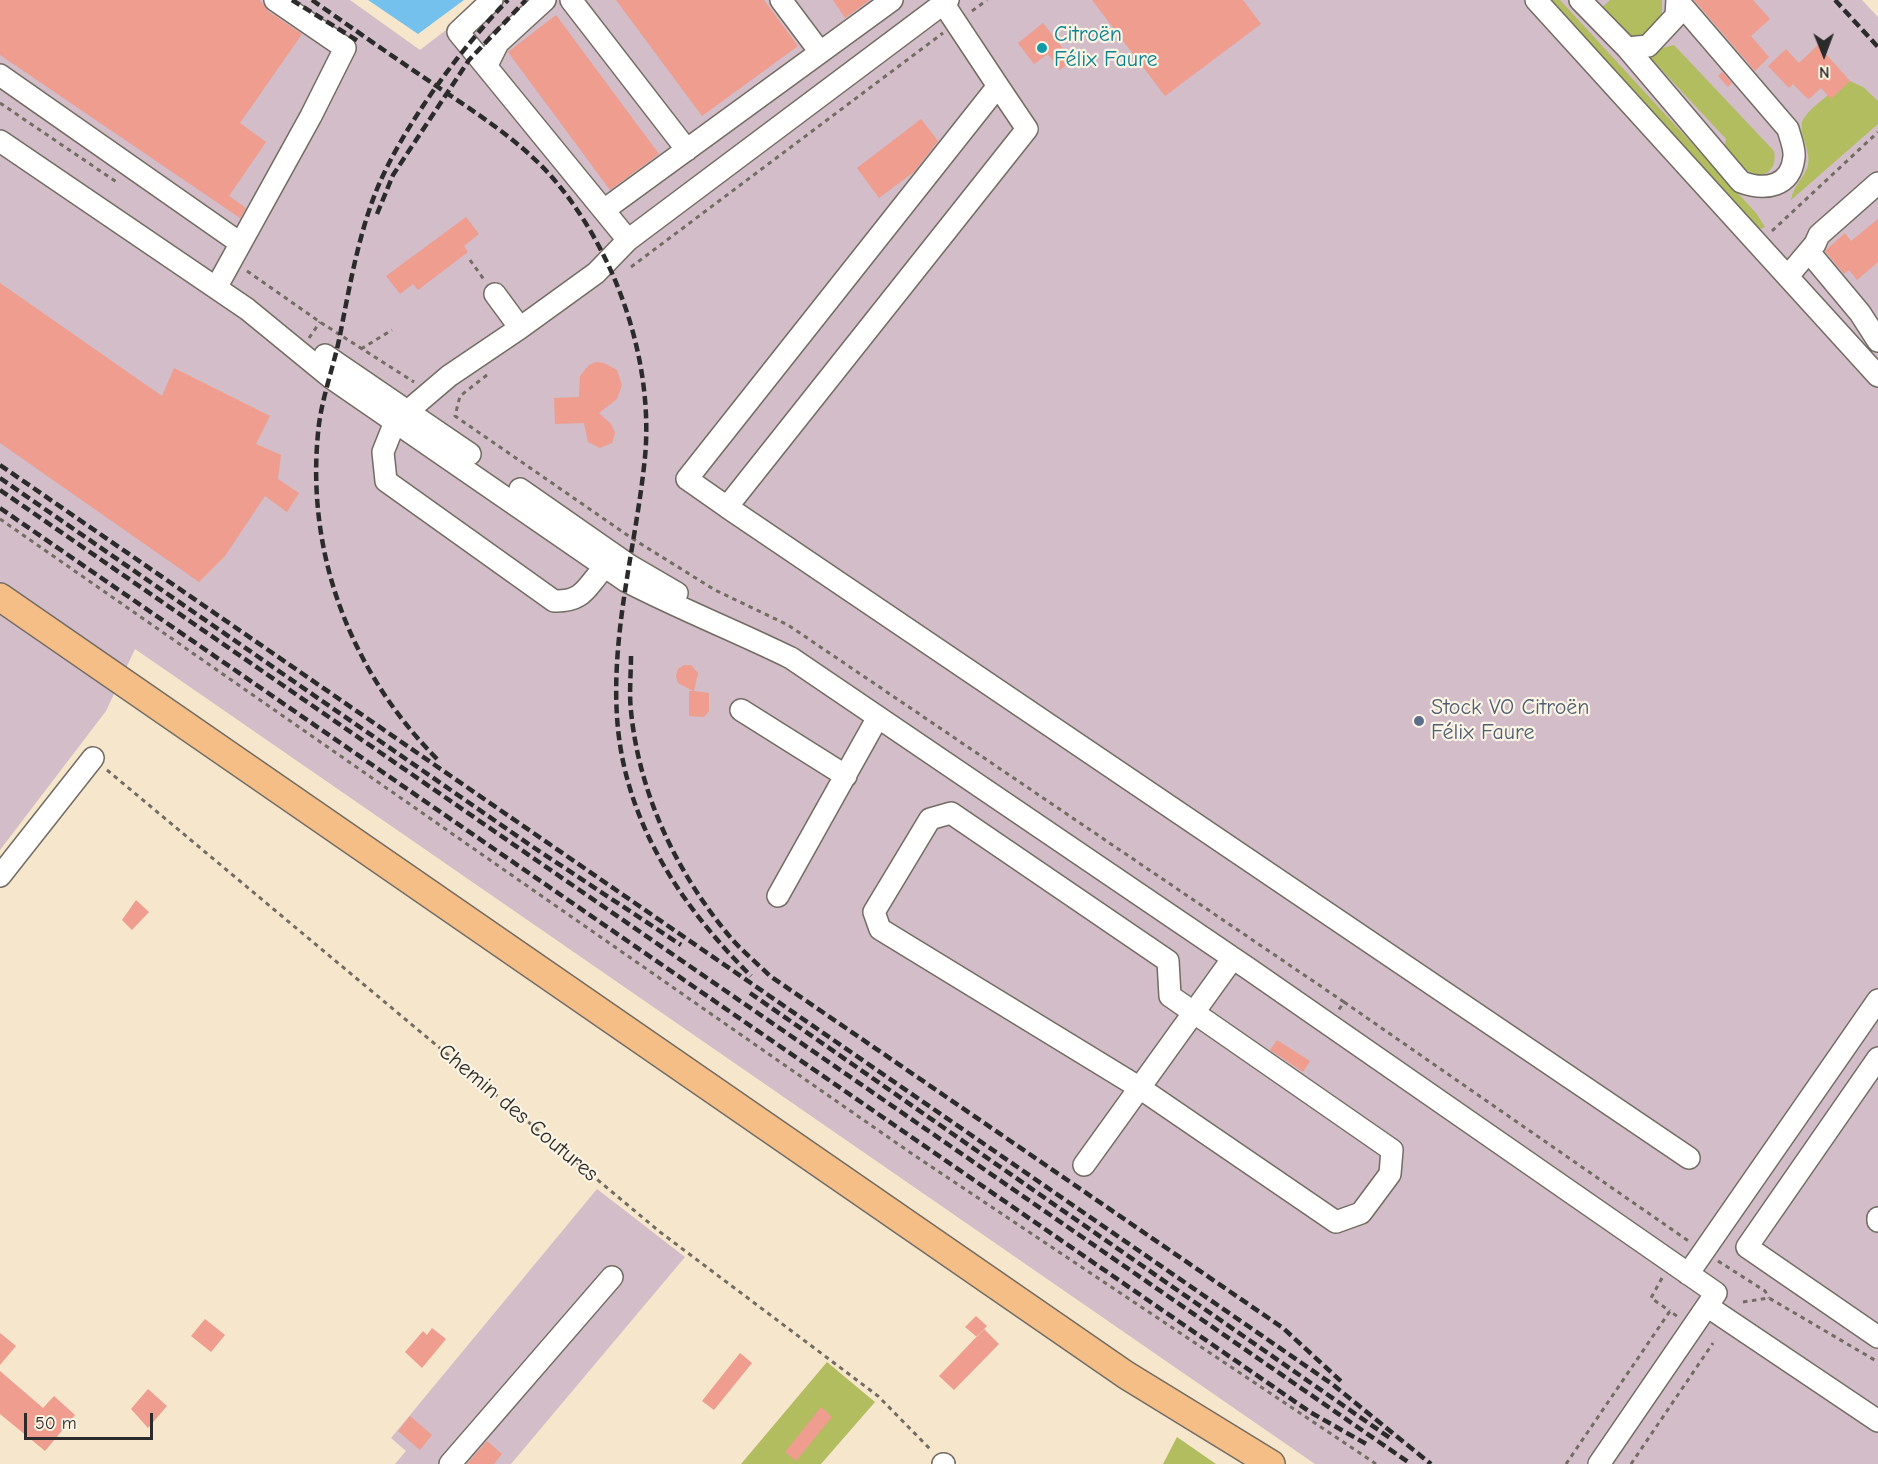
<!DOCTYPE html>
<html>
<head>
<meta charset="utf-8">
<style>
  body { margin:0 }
  #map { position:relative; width:1878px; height:1464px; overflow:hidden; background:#f5e6cc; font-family:"Comic Neue",sans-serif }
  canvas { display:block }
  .north { position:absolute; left:1794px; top:24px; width:60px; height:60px; -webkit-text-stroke:4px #fcf5e5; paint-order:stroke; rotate:179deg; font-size:16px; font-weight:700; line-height:24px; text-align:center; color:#2b2b2b }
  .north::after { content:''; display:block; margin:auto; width:21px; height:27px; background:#2b2b2b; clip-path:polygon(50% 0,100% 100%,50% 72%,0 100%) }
  .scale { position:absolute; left:24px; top:1413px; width:129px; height:27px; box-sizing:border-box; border:3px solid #2b2b2b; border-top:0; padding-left:8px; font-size:18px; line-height:21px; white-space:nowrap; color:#2b2b2b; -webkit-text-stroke:4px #fcf5e5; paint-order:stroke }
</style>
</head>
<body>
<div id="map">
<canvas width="1878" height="1464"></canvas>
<div class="north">N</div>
<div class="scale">50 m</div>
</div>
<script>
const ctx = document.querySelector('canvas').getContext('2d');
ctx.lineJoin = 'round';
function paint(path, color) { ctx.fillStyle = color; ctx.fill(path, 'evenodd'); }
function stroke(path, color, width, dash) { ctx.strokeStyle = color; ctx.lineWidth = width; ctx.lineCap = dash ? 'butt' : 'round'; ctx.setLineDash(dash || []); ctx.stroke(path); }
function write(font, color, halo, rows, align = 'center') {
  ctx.font = font + ' "Comic Neue",sans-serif'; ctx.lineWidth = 4.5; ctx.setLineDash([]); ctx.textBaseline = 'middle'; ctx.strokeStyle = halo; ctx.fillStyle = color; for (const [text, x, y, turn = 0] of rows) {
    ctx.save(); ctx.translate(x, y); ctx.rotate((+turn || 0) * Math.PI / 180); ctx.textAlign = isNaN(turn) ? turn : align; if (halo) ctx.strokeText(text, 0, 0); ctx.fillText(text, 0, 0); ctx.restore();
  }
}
const industrial = new Path2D(`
  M0,0H350L420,50L485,0H1862L1878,17V1464H1315L135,649L106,711L0,850Z
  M597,1189L685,1257L511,1464H395L406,1451L391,1438Z`);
const green = new Path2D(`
  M1548,0H1560L1756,213L1765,227L1757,230Z
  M1610,0H1662V21L1653,34L1629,40L1598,11Z
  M1674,45L1774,151C1778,170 1764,181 1746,170C1738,166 1731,157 1724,151L1726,139L1645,52Z
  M1850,81L1863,87L1878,101V124L1791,200C1793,187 1802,180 1807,168C1814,152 1795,131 1804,118C1810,109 1820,102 1828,95L1831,98Z
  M827,1362L875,1402L821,1464H741Z
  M1177,1437L1216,1464H1163Z`);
const water = new Path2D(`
  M368,0H464L418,34Z`);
const building = new Path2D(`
  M0,0H260L268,11L302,34L240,123L266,142L229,196L246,208L240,218L0,55Z
  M616,0H764L798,46L702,116Z
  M833,0H870L845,18Z
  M1092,0H1243L1261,24L1165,96Z
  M1694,0H1753L1770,19L1751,36L1769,57L1755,71Z
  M556,15L659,154L610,190L508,52Z
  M1043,23L1072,60L1060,70L1048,54L1034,64L1018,43Z
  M1818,45L1850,81L1831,99L1821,88L1809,99L1807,98L1793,84L1789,88L1768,66L1786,49L1799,63Z
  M1722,72L1732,83L1728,87L1718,76Z
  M921,119L938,141L914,172L879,198L857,168Z
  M466,217L479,234L464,246L468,252L418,290L413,284L400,294L386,276Z
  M1878,219V262L1857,280L1849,270L1844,274L1825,251L1827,249L1845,233L1851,241Z
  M0,283L162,396L174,368L270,416L256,444L281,455L278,479L299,493L287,512L265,496L225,556L199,582L0,443Z
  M596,362L604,363L617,370L622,385L617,399L599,413L611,424L615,433L612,443L600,448L588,442L584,423L555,424L554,398L579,397L580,376L589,365Z
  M684,665H691L698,673L694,691L709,693V711L704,717L689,716V691H693L678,683L676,676L678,669Z
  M136,900L149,912L132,930L122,920Z
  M1277,1040L1310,1061L1303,1072L1270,1050Z
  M976,1316L987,1326L977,1337L965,1327Z
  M205,1319L225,1335L211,1352L191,1336Z
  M432,1328L446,1339L422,1368L405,1352L423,1331L427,1335Z
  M984,1329L999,1344L954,1390L939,1376Z
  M0,1333L16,1346L0,1365Z
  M740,1353L752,1363L714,1410L702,1401Z
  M0,1371L43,1408L54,1396L75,1415L45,1451L0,1414Z
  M148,1389L167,1406L148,1428L131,1409Z
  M821,1407L832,1417L796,1461L785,1452Z
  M410,1416L432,1435L420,1450L398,1431Z
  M487,1441L502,1454L494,1464H467Z`);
const path = new Path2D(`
  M972,11L987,0
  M0,103L118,183
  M1772,231L1878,132
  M470,260L485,281
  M631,267L943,33
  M247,271L320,322L414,382
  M309,338L320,322
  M361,349L392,330
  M487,375L460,396L455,416L633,539L715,590L788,625L1344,1002L1338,1011
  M0,519L908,1151L1376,1464
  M107,770L660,1232L878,1396L932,1451
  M1344,1002L1690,1242
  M1718,1261L1765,1291L1769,1298
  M1662,1278L1651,1298L1670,1311
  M1743,1302L1769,1298L1878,1362
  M1566,1464L1670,1311L1678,1317
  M1631,1464L1713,1343`);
const minor = new Path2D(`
  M492,0L458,32L628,240
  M571,0L687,150
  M781,0L820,52
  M1536,0L1878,376
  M1580,0L1627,48L1648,46L1676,16L1677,0
  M943,3L998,86L687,479L727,507L1027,129L998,86
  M1627,48L1741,182C1765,191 1791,187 1794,157C1795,148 1790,137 1788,129L1678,1
  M487,65L498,43L545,0
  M0,75L240,243
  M0,141L247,309L330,377L626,581C680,609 736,631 791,658L1249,969L1716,1293L1599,1464
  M604,210L892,0
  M1809,252L1860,313L1878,341
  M1788,276L1815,244L1819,235L1878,183
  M216,288L311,116L345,48L275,0
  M495,294L520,328
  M325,355L470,454
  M520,489L629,565L677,593
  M727,507L1689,1158
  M605,567C586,586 585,602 554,601L386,481L383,452L395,422L449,376L520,328L596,273L628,240L948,0
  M741,710L846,776
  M951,813L1168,961L1170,996L1392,1150L1390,1174L1361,1213L1336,1222L1140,1088L880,929L874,912L930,819Z
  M0,876L93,758
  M778,896L878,717
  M1878,1058L1747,1247L1878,1337
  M1084,1165L1233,958
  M1878,1218V1221
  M1688,1274L1878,1000
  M1707,1306L1878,1421
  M450,1464L612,1277
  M943,1464H944`);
const major = new Path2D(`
  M0,597L1126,1375L1271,1464`);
const rail = new Path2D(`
  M292,0L358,41
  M312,0C352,28 392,56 432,83C474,112 517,138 551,176C615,249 654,360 645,457C636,548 609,637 618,729C628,827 683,908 751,976
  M1835,0L1878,47
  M377,214L393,175L469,60L526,0
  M0,465L1332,1384L1431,1464
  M0,478L533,847L681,945
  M0,490L1411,1464
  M0,508L1310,1412L1368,1445
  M631,656C631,674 629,693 631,711C639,794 677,874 731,938C742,951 757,963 770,976L1283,1328L1344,1384
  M437,759C349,670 304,549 319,424C323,395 333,368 339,340C349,290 357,241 375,194C400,130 460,49 508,0
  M750,993L1390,1438`);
const markers = [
  [1042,48,6,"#0f9aa8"],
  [1419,721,6,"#5c6f8a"]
];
const cultureNames = [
  ["Citroën",1054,35],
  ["Félix Faure",1054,60]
];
const serviceNames = [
  ["Stock VO Citroën",1431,708],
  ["Félix Faure",1431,733]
];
const streetNames = [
  ["Chemin des Coutures",518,1113,40]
];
paint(industrial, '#d2bdc8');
paint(green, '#b2bd5f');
paint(water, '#74c1ee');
paint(building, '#ee9d8e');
stroke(minor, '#726c63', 24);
stroke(major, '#726c63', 30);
stroke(path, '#726c63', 3, [4.5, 4.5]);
stroke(minor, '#fff', 21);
stroke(major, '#f6be87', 27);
stroke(rail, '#2b2b2b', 4.5, [9, 4.5]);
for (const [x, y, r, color] of markers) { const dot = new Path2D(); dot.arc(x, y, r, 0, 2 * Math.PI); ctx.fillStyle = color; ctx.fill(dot); stroke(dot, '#fcf5e5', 2); }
write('22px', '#0d838f', '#fcf5e5', cultureNames, 'left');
write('22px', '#4e5e75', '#fcf5e5', serviceNames, 'left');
write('22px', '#2b2b2b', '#fcf5e5', streetNames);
</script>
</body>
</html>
